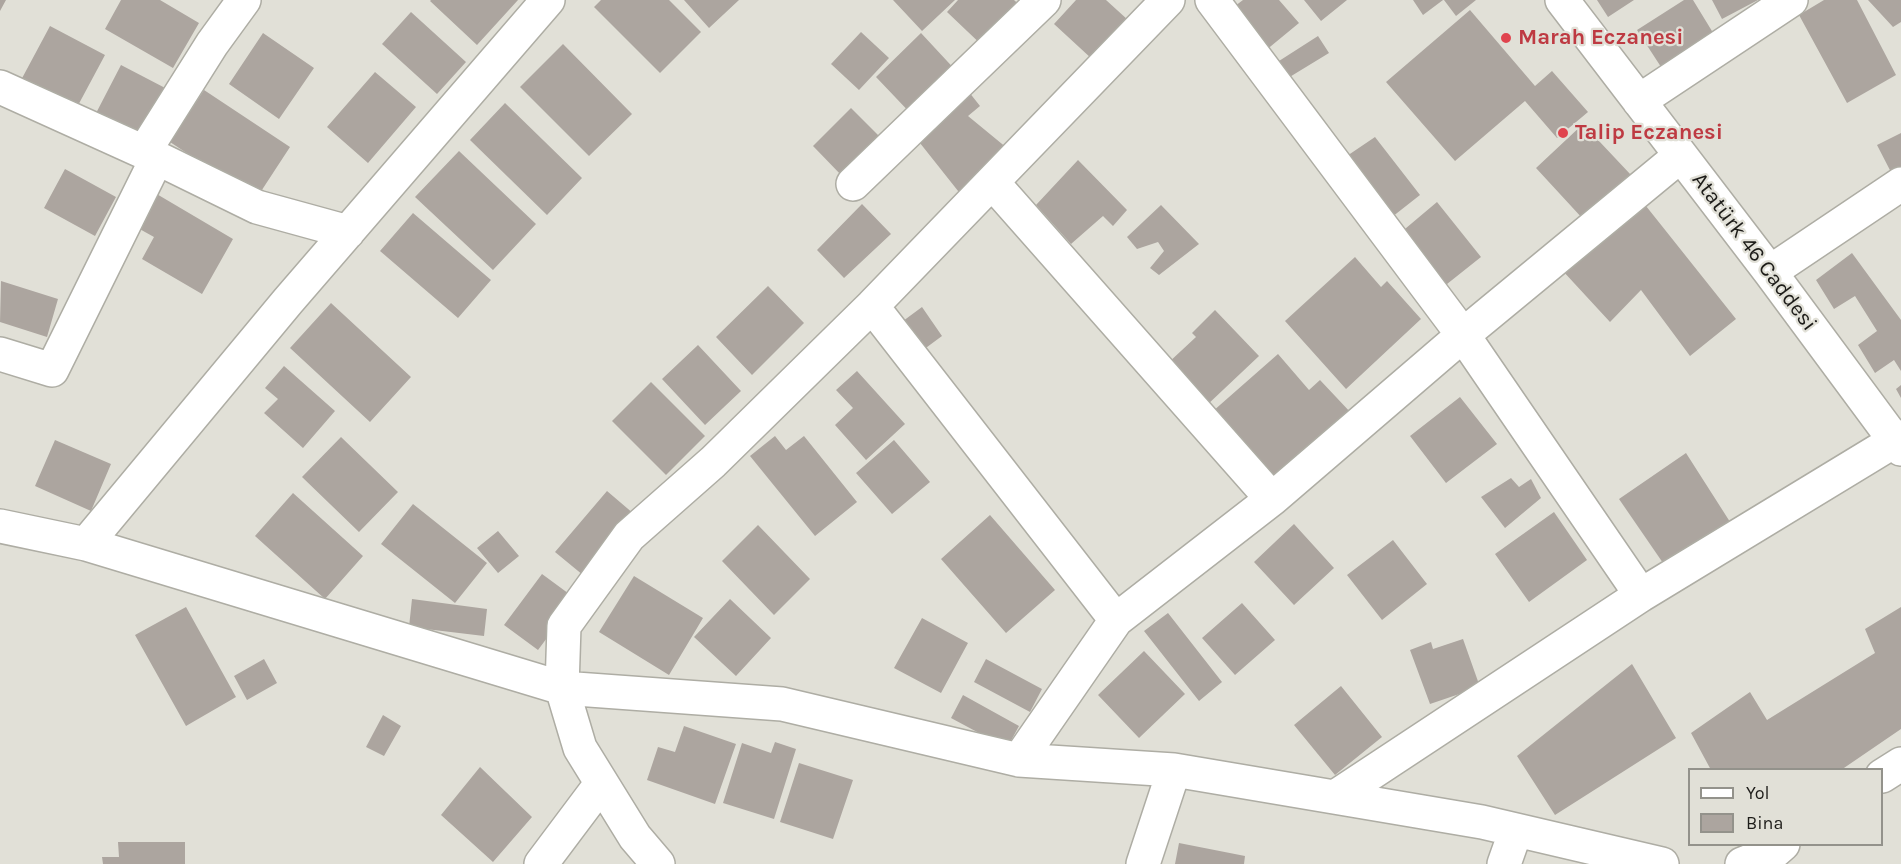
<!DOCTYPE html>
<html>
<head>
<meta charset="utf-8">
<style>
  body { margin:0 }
  #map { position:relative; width:1901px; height:864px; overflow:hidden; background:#e1e0d7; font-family:Karla,sans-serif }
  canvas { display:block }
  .legend { position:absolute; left:1688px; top:768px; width:195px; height:78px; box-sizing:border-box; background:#e1e0d7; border:2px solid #93928b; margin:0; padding:8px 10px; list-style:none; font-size:18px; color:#1d1c19 }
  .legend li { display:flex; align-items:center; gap:12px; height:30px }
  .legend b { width:30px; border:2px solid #93928b }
</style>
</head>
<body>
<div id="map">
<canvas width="1901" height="864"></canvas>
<ul class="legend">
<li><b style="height:8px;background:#fff"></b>Yol</li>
<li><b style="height:16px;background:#aca59f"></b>Bina</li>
</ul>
</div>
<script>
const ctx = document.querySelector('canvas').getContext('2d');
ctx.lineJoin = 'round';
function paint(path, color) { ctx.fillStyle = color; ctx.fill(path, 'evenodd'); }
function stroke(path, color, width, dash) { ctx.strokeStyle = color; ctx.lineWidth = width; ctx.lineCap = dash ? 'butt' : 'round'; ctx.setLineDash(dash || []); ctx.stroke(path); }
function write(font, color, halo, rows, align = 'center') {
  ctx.font = font + ' Karla,sans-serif'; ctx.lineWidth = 4.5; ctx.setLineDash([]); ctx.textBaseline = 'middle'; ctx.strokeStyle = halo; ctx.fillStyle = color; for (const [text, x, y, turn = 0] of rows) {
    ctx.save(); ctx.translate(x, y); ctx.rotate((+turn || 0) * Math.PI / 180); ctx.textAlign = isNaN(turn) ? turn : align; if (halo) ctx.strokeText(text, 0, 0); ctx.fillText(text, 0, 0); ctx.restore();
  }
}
const building = new Path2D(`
  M0,0H6L0,11Z
  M121,0H160L199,23L173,68L105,29Z
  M431,0H518L477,45L430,1Z
  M601,0H669L701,32L660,73L594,7Z
  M684,0H739L709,28Z
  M893,0H955L922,31Z
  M958,0H1014L1025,10L987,50L947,12Z
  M1076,0H1106L1128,20L1092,59L1054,24Z
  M1243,0H1279L1299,23L1265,51L1231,9Z
  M1304,0H1347L1321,21Z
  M1413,0H1443L1423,15Z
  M1444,0H1476L1456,16Z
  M1597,0H1634L1608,17Z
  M1684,0H1693L1715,36L1663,70L1637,30Z
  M1712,0H1758L1722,19Z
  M1824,0H1857L1896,75L1847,103L1799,15Z
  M1868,0H1901V22L1893,27Z
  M1470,10L1535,86L1552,71L1588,112L1557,138L1525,101L1455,161L1386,82Z
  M411,12L466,62L437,94L382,44Z
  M50,26L105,55L75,111L20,82Z
  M861,32L889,58L859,90L831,64Z
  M263,33L314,68L279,119L229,84Z
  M921,33L960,75L915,118L876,77Z
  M1318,36L1329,53L1288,78L1279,61Z
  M563,44L632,114L589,156L520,87Z
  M121,65L169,90L141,145L93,119Z
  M375,72L416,107L368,163L327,127Z
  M965,87L980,106L968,116L1013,153L966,201L916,138Z
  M204,90L290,147L256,199L170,142Z
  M505,103L582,178L547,215L470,140Z
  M851,108L883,140L844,178L813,146Z
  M1583,124L1631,175L1583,219L1536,168Z
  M1901,133V172L1893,176L1877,145Z
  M1375,137L1420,195L1392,217L1341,160Z
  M459,151L536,224L493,270L415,197Z
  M1078,160L1127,210L1113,226L1103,216L1071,244L1036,205Z
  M65,169L116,197L95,236L44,208Z
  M155,193L233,239L202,294L142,259L154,237L136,227Z
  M1437,202L1481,257L1442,288L1399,234Z
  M862,204L891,234L844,278L817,250Z
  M1161,205L1199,244L1159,275L1150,268L1164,251L1158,242L1137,249L1127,237Z
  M1646,206L1736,319L1690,356L1641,290L1610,322L1562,270Z
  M413,213L491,280L458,318L380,251Z
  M1852,253L1901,320V371L1894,360L1875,373L1858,345L1877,331L1855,296L1834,309L1816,280Z
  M1355,257L1381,287L1387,281L1421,319L1346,389L1285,321Z
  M1,281L58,299L47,337L0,322Z
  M768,286L804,323L752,375L716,337Z
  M331,303L411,377L370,422L290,348Z
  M922,307L942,336L919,353L899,324Z
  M1215,310L1259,356L1206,406L1167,364L1196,337L1192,333Z
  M698,345L741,391L705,425L662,379Z
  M1278,354L1309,390L1320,380L1352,414L1268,485L1212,412Z
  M284,366L335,411L303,448L264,413L278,399L265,388Z
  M857,371L905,424L866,460L835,425L853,408L836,390Z
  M651,382L705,436L666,475L612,421Z
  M1901,385V398L1896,389Z
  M1460,397L1497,444L1446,483L1410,436Z
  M775,436L786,450L804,436L857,502L815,536L750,456Z
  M341,437L398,492L359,532L302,477Z
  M55,440L111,464L91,511L35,486Z
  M894,440L930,482L892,514L856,473Z
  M1686,453L1732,525L1663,563L1619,499Z
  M1511,478L1519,487L1531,479L1541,498L1505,528L1481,497Z
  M607,491L641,520L589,580L555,552Z
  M293,493L363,556L325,599L255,536Z
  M413,504L487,563L455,603L381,544Z
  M1554,512L1587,560L1529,602L1495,554Z
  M990,515L1055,590L1006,633L941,559Z
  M1294,524L1334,568L1294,605L1254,562Z
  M758,525L810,579L774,615L722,561Z
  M498,531L519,556L498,573L477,548Z
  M1393,540L1427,584L1382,620L1347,575Z
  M542,574L576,599L538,650L504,625Z
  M634,576L703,618L669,675L599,632Z
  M412,599L487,609L484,636L409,627Z
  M730,599L771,638L736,676L694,637Z
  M1242,603L1275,640L1235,675L1202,638Z
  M186,607L236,697L186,726L135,635Z
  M1901,607V729L1841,770H1711L1691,733L1750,692L1767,720L1875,653L1865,629Z
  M1168,613L1222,682L1199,701L1144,631Z
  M922,618L968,643L941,693L894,668Z
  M1463,639L1480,687L1430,704L1410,650L1431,642L1433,649Z
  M1144,651L1185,694L1139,738L1098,695Z
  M264,659L277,683L247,700L234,676Z
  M986,659L1042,689L1030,712L974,682Z
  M1632,664L1676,738L1555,815L1517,756Z
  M1341,686L1382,737L1335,775L1294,725Z
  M963,695L1019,726L1007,748L951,718Z
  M383,715L401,726L384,756L366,747Z
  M684,726L736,744L715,804L647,780L658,747L675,752Z
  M775,742L796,749L774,819L723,803L742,743L771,753Z
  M799,763L853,780L833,839L780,822Z
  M480,767L532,817L493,862L441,815Z
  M118,842H185V864H103L102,857H119Z
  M1179,843L1245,856L1244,864H1175Z`);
const minor = new Path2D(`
  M1212,0L1463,335L1641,595
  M1562,0L1770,272L1901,449
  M0,87L157,158L257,207L348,232
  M1639,101L1791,0
  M144,152L212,44L244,0
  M992,182L1272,499
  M853,184L1044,0
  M1770,272L1901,184
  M872,306L1116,620
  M0,354L52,370L157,158
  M0,526L86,544L562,688L782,704L1019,760L1174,770L1482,822L1662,864
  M86,544L288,301L548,0
  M1019,760L1116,620L1272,499L1463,335L1680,156
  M1882,776L1901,764
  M1335,797L1641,595L1901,437
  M541,864L601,784
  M658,864L635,837L580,748L562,688L564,626L629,536L713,462L872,306L1168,0
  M1143,864L1174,770
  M1504,864L1516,830
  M1742,864L1775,851L1783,844`);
const markers = [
  [1506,38,6,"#e0444e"],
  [1563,133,6,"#e0444e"]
];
const healthNames = [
  ["Marah Eczanesi",1518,38],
  ["Talip Eczanesi",1575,133]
];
const streetNames = [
  ["Atatürk 46 Caddesi",1754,252,53]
];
paint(building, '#aca59f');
stroke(minor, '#aeada4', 36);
stroke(minor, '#fff', 33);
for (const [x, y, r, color] of markers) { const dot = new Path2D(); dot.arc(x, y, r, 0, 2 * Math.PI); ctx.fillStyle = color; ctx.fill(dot); stroke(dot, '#e1e0d7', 2); }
write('bold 22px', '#be3a42', '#e1e0d7', healthNames, 'left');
write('22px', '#1d1c19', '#e1e0d7', streetNames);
</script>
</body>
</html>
